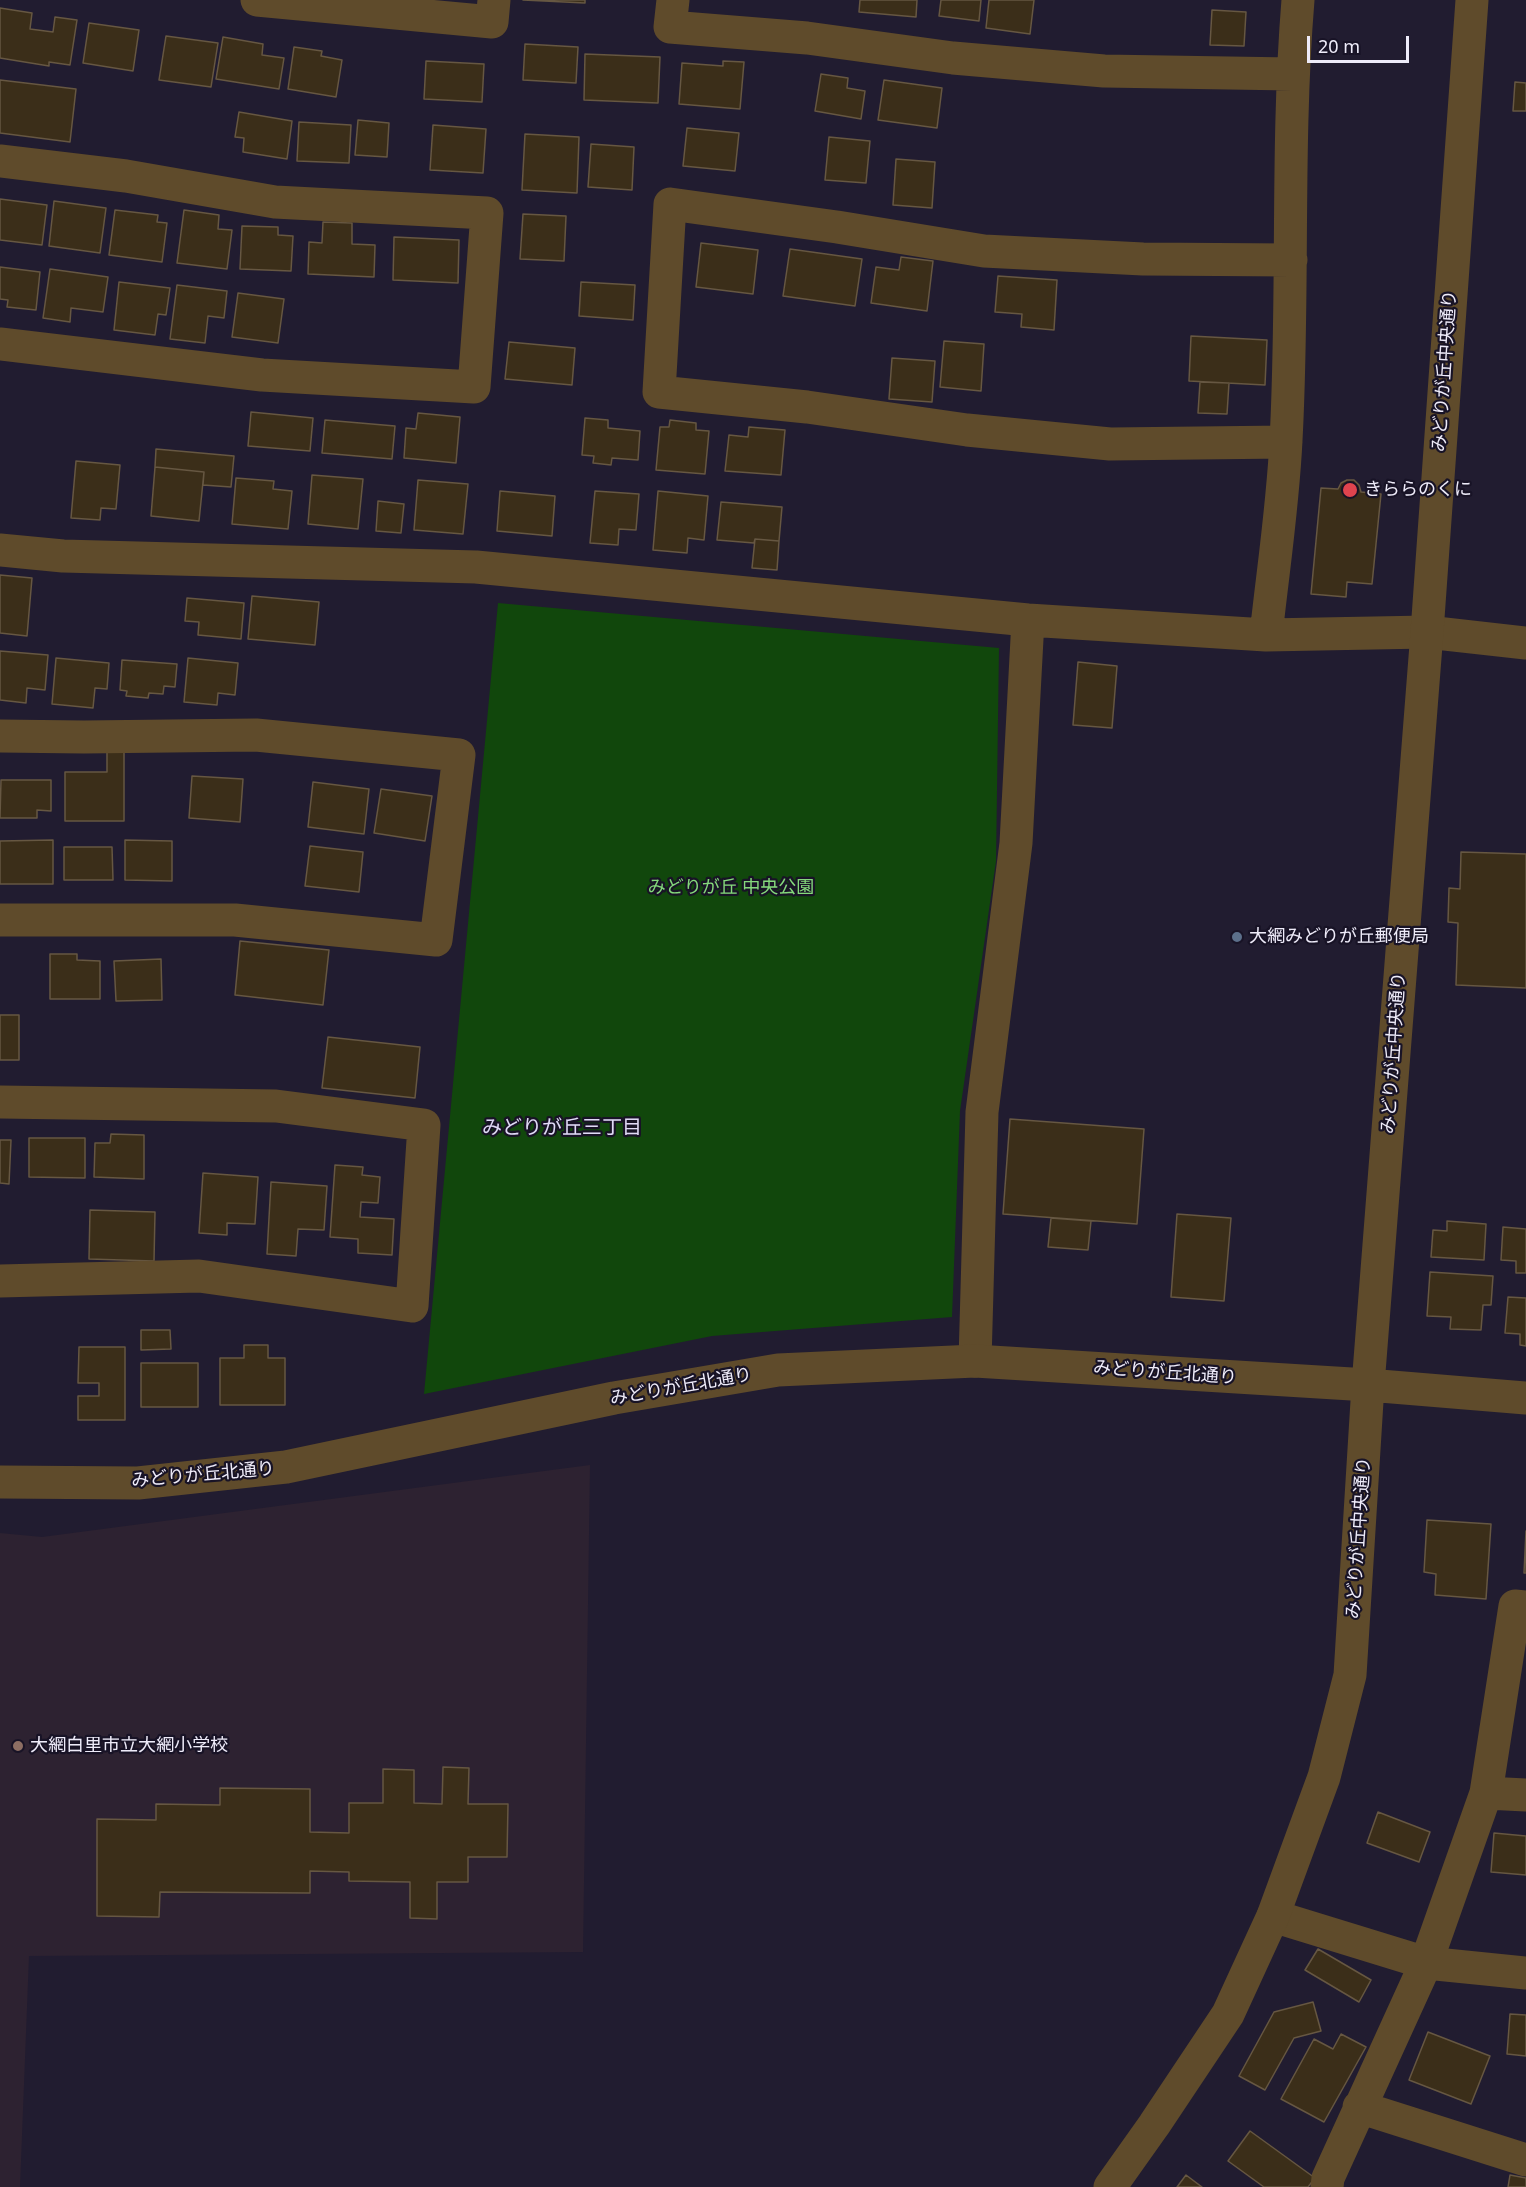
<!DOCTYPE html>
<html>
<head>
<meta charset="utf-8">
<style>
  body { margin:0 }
  #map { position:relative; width:1526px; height:2187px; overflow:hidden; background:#211c30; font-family:"Noto Sans",sans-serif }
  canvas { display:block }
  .scale { position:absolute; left:1307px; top:36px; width:102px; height:27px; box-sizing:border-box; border:3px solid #eeebf9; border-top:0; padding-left:8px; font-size:18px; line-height:21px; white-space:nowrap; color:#eeebf9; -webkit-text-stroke:4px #181326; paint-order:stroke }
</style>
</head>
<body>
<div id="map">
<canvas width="1526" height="2187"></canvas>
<div class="scale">20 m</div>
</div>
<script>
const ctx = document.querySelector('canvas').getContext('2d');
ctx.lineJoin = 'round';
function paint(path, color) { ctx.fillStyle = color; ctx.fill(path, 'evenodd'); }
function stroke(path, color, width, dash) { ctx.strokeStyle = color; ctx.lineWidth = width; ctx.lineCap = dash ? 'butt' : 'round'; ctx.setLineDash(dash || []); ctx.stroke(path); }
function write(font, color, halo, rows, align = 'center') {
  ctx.font = font + ' "Noto Sans","Noto Sans JP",sans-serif'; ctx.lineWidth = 4.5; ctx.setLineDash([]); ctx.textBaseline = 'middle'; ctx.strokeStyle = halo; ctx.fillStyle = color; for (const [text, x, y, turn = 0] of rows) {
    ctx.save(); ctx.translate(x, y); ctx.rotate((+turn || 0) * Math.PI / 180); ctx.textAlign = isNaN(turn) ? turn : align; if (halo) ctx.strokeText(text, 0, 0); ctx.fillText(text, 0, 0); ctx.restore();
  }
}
const education = new Path2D(`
  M590,1465L583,1952L29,1956L20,2187H0V1533L42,1537Z`);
const green = new Path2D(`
  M498,603L999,648L996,861L960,1111L952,1317L712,1336L424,1394Z`);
const building = new Path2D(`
  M523,0H585V3Z
  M860,0H917L916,17L859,12Z
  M941,0H981L979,21L939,16Z
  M989,0H1034L1030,34L986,28Z
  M0,8L32,13L30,29L53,32L55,17L77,20L70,65L49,62V66L0,58Z
  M1212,10L1246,12L1244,46L1210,45Z
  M89,23L139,30L133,71L83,63Z
  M166,36L218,43L211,87L159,80Z
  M223,37L263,44L262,55L284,58L279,89L216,79Z
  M525,44L578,47L576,83L523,80Z
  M294,47L322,51L321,56L342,60L336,97L288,89Z
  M585,54L660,57L658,103L584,100Z
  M426,61L484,64L482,102L424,99Z
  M723,61L744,62L740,109L679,104L682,63L723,66Z
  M821,74L848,78L847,88L865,91L861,119L815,111Z
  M0,80L76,89L70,142L0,133Z
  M884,80L942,88L937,128L878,120Z
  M1515,82L1526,83V111H1513Z
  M239,112L292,121L287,159L243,152L244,138L235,137Z
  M358,120L389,123L387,157L355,155Z
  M299,122L351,125L349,163L297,161Z
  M433,125L486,129L483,173L430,170Z
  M687,128L739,133L735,171L683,166Z
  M525,134L579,137L577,193L522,190Z
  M829,137L870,141L866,183L825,180Z
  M591,144L634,147L632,190L588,187Z
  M896,159L935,162L932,208L893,205Z
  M0,199L47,205L42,245L0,240Z
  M54,201L106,208L100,253L49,246Z
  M115,210L158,215L157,222L167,223L162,262L109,255Z
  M184,210L219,215L218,229L232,230L227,269L177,263Z
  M523,214L566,216L564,261L520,259Z
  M323,222L352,223V244L375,245L374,277L308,274L309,242L322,243Z
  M242,226L278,227V235L293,236L291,271L240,269Z
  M394,237L459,240L458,283L393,280Z
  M701,243L758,250L753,294L696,287Z
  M790,249L862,259L855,306L783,296Z
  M901,257L933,261L927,311L871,303L876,267L899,270Z
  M0,267L40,272L36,310L7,307L8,300L0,299Z
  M50,269L108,277L103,312L71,308L70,322L43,318Z
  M998,276L1057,280L1054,330L1021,327L1022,314L995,312Z
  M119,282L170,288L166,315L158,314L155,335L114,330Z
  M581,282L635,285L633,320L579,316Z
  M177,285L227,291L224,318L208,316L205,343L170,339Z
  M238,293L284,299L278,343L232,337Z
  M1191,336L1267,340L1265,385L1189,381Z
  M944,341L984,344L981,391L940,387Z
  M509,342L575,348L572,385L505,379Z
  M892,358L935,361L932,402L889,399Z
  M1200,382L1229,383L1227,414L1198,413Z
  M251,412L313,418L310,451L248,446Z
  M418,413L460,417L456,463L404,458L406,428L416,429Z
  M585,418L608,420V428L640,431L638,460L612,458L611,465L593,463L594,456L582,455Z
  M325,420L395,426L392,459L322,453Z
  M670,420L696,423V430L709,431L705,474L656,470L660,427H669Z
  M749,427L785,430L781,475L725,471L729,435L748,437Z
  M156,449L234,456L231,487L203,485L204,472L155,467Z
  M76,461L120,465L116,509L101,508L100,520L71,518Z
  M155,467L204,472L199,521L151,516Z
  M312,475L363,479L358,529L308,524Z
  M236,478L274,481L273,489L292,491L288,529L232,524Z
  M418,480L468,484L463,534L414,530Z
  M1347,480H1354L1359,485L1361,492L1381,494L1372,584L1347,582L1346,597L1311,594L1321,488L1338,489L1341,483Z
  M500,491L555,496L552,536L497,531Z
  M595,491L639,494L636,530L619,529L618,545L590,543Z
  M658,491L708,496L704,540L688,538L687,553L653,550Z
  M378,501L404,504L401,533L376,531Z
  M721,502L782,507L779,541L755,539L754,543L717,540Z
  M755,539L779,541L777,570L752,568Z
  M0,575L32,578L27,636L0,633Z
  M252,596L319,602L315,645L248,639Z
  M187,598L244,603L241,639L198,635L199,622L185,621Z
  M0,651L48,655L45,690L27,688L26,703L0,700Z
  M56,658L109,663L107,689L95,688L93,708L52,704Z
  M188,658L238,663L235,695L218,693L217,705L184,702Z
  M122,660L177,664L175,687L164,686L163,694L149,693L148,698L126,696L127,691L120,690Z
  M1078,662L1117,666L1112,728L1073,725Z
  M107,752H124V821H65V772H107Z
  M192,776L243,779L240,822L189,818Z
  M1,780H51V811L37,810V818H0Z
  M313,782L369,789L364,834L308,827Z
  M381,789L432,796L425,841L374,833Z
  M53,840V884H0V841Z
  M125,840L172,841V881L125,880Z
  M310,846L363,852L359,892L305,886Z
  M64,847H112L113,880H64Z
  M1461,852L1526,854V988L1456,985L1458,923L1448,922L1449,888L1460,889Z
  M240,941L329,950L323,1005L235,995Z
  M50,954H77V960L100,961V999H50Z
  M161,959L162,1000L116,1001L114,961Z
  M0,1015H19V1060H0Z
  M328,1037L420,1047L415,1098L322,1088Z
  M1010,1119L1144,1129L1137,1224L1003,1214Z
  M111,1134L144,1135V1179L94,1177L95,1143H110Z
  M29,1138H85V1178L29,1177Z
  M0,1140H11L9,1184L0,1183Z
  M335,1165L363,1167L362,1175L380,1177L378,1203L361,1202L360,1217L394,1219L392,1255L358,1253V1239L330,1237Z
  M203,1173L258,1177L255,1224L227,1223V1235L199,1233Z
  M271,1182L327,1186L324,1230L298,1229L296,1256L267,1254Z
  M90,1210L155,1212L154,1261L89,1259Z
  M1177,1214L1231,1218L1224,1301L1171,1297Z
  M1051,1218L1091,1221L1088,1250L1048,1247Z
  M1447,1221L1486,1224L1484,1260L1431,1257L1433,1230L1447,1231Z
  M1503,1227L1526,1229V1273H1516V1261L1501,1260Z
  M1430,1272L1493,1276L1491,1305H1483L1481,1330L1450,1329L1451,1317L1427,1316Z
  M1508,1297L1526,1298V1346L1520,1345V1334L1505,1333Z
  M141,1330H170L171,1349L141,1350Z
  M244,1345H268V1358H285V1405H220V1358H244Z
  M79,1347H125V1420H78V1396H99V1383H78Z
  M141,1363H198V1407H141Z
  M1427,1520L1491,1524L1486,1599L1435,1595L1436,1574L1424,1572Z
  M1526,1531V1573H1524Z
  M443,1767L469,1768L468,1804H508L507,1857H468V1882H437V1919L410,1918V1882L349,1881V1872L310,1871V1893L160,1892L159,1917L97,1916V1819L156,1820V1804L220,1805V1788L310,1789V1832L349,1833V1803H383V1769L414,1770V1803L442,1804Z
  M1378,1812L1430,1832L1419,1862L1367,1843Z
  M1494,1833L1526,1836V1875L1491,1872Z
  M1318,1949L1371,1980L1359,2002L1305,1970Z
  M1313,2002L1321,2031L1294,2038L1265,2090L1239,2076L1274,2012Z
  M1510,2014L1526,2015V2056L1507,2054Z
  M1428,2032L1490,2056L1471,2104L1409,2080Z
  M1341,2034L1366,2047L1324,2122L1281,2099L1314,2039L1333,2049Z
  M1250,2131L1315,2178L1308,2187H1264L1228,2161Z
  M1186,2175L1202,2187H1177Z
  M1510,2175L1526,2178V2187H1508Z`);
const minor = new Path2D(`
  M257,0L492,22L494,0
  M673,0L670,27L807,38L953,58L1104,71L1292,74
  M0,161L126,176L275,202L487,213L474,387L262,375L0,344
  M1286,442L1110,444L967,430L807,407L659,392L670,204L837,227L984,251L1143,259L1291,260
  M0,550L63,556L476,567L1028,620L1266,635L1427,632L1526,643
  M1266,635C1273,570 1283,505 1286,440C1294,294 1286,146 1298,0
  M0,736L84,737L256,735L459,755L436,940L235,920H0
  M0,1102L276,1106L424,1125L412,1306L199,1276L0,1281
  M975,1361L982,1112L1016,843L1028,620
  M1486,1793L1526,1795
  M1273,1916L1426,1963L1526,1973
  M1359,2107L1526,2160
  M1327,2187L1328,2178L1426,1963L1486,1793L1515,1606L1526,1607`);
const tertiary = new Path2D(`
  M0,1482L138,1483L286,1467L614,1398L778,1370L975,1361L1368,1385L1526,1398
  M1110,2187L1154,2125L1228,2014L1273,1916L1324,1777L1350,1675L1368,1385L1427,632L1472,0`);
const markers = [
  [1350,490,8,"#e0444e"],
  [1237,937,6,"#5c6f8a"],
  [18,1746,6,"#8d6e63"]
];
const streetNames = [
  ["みどりが丘中央通り",1445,371,-86],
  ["みどりが丘中央通り",1394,1053,-86],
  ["みどりが丘北通り",1165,1373,4],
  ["みどりが丘北通り",681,1387,-10],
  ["みどりが丘北通り",203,1475,-5],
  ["みどりが丘中央通り",1359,1538,-86]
];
const poiNames = [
  ["きららのくに",1364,490],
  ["大網みどりが丘郵便局",1249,937],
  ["大網白里市立大網小学校",30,1746]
];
const parkNames = [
  ["みどりが丘 中央公園",731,888]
];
const neighbourhoodNames = [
  ["みどりが丘三丁目",562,1128]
];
paint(education, '#2d2231');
paint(green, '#11470c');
paint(building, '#3b2e19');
stroke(building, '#665742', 1.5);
stroke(minor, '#5f4b2b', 33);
stroke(tertiary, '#5f4b2b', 33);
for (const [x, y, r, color] of markers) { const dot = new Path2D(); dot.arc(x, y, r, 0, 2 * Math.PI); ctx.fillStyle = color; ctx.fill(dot); stroke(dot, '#181326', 2); }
write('18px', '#eeebf9', '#181326', streetNames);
write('18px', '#eeebf9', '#181326', poiNames, 'left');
write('18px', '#85d97c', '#181326', parkNames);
write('20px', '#e0daf6', '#181326', neighbourhoodNames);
</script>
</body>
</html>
